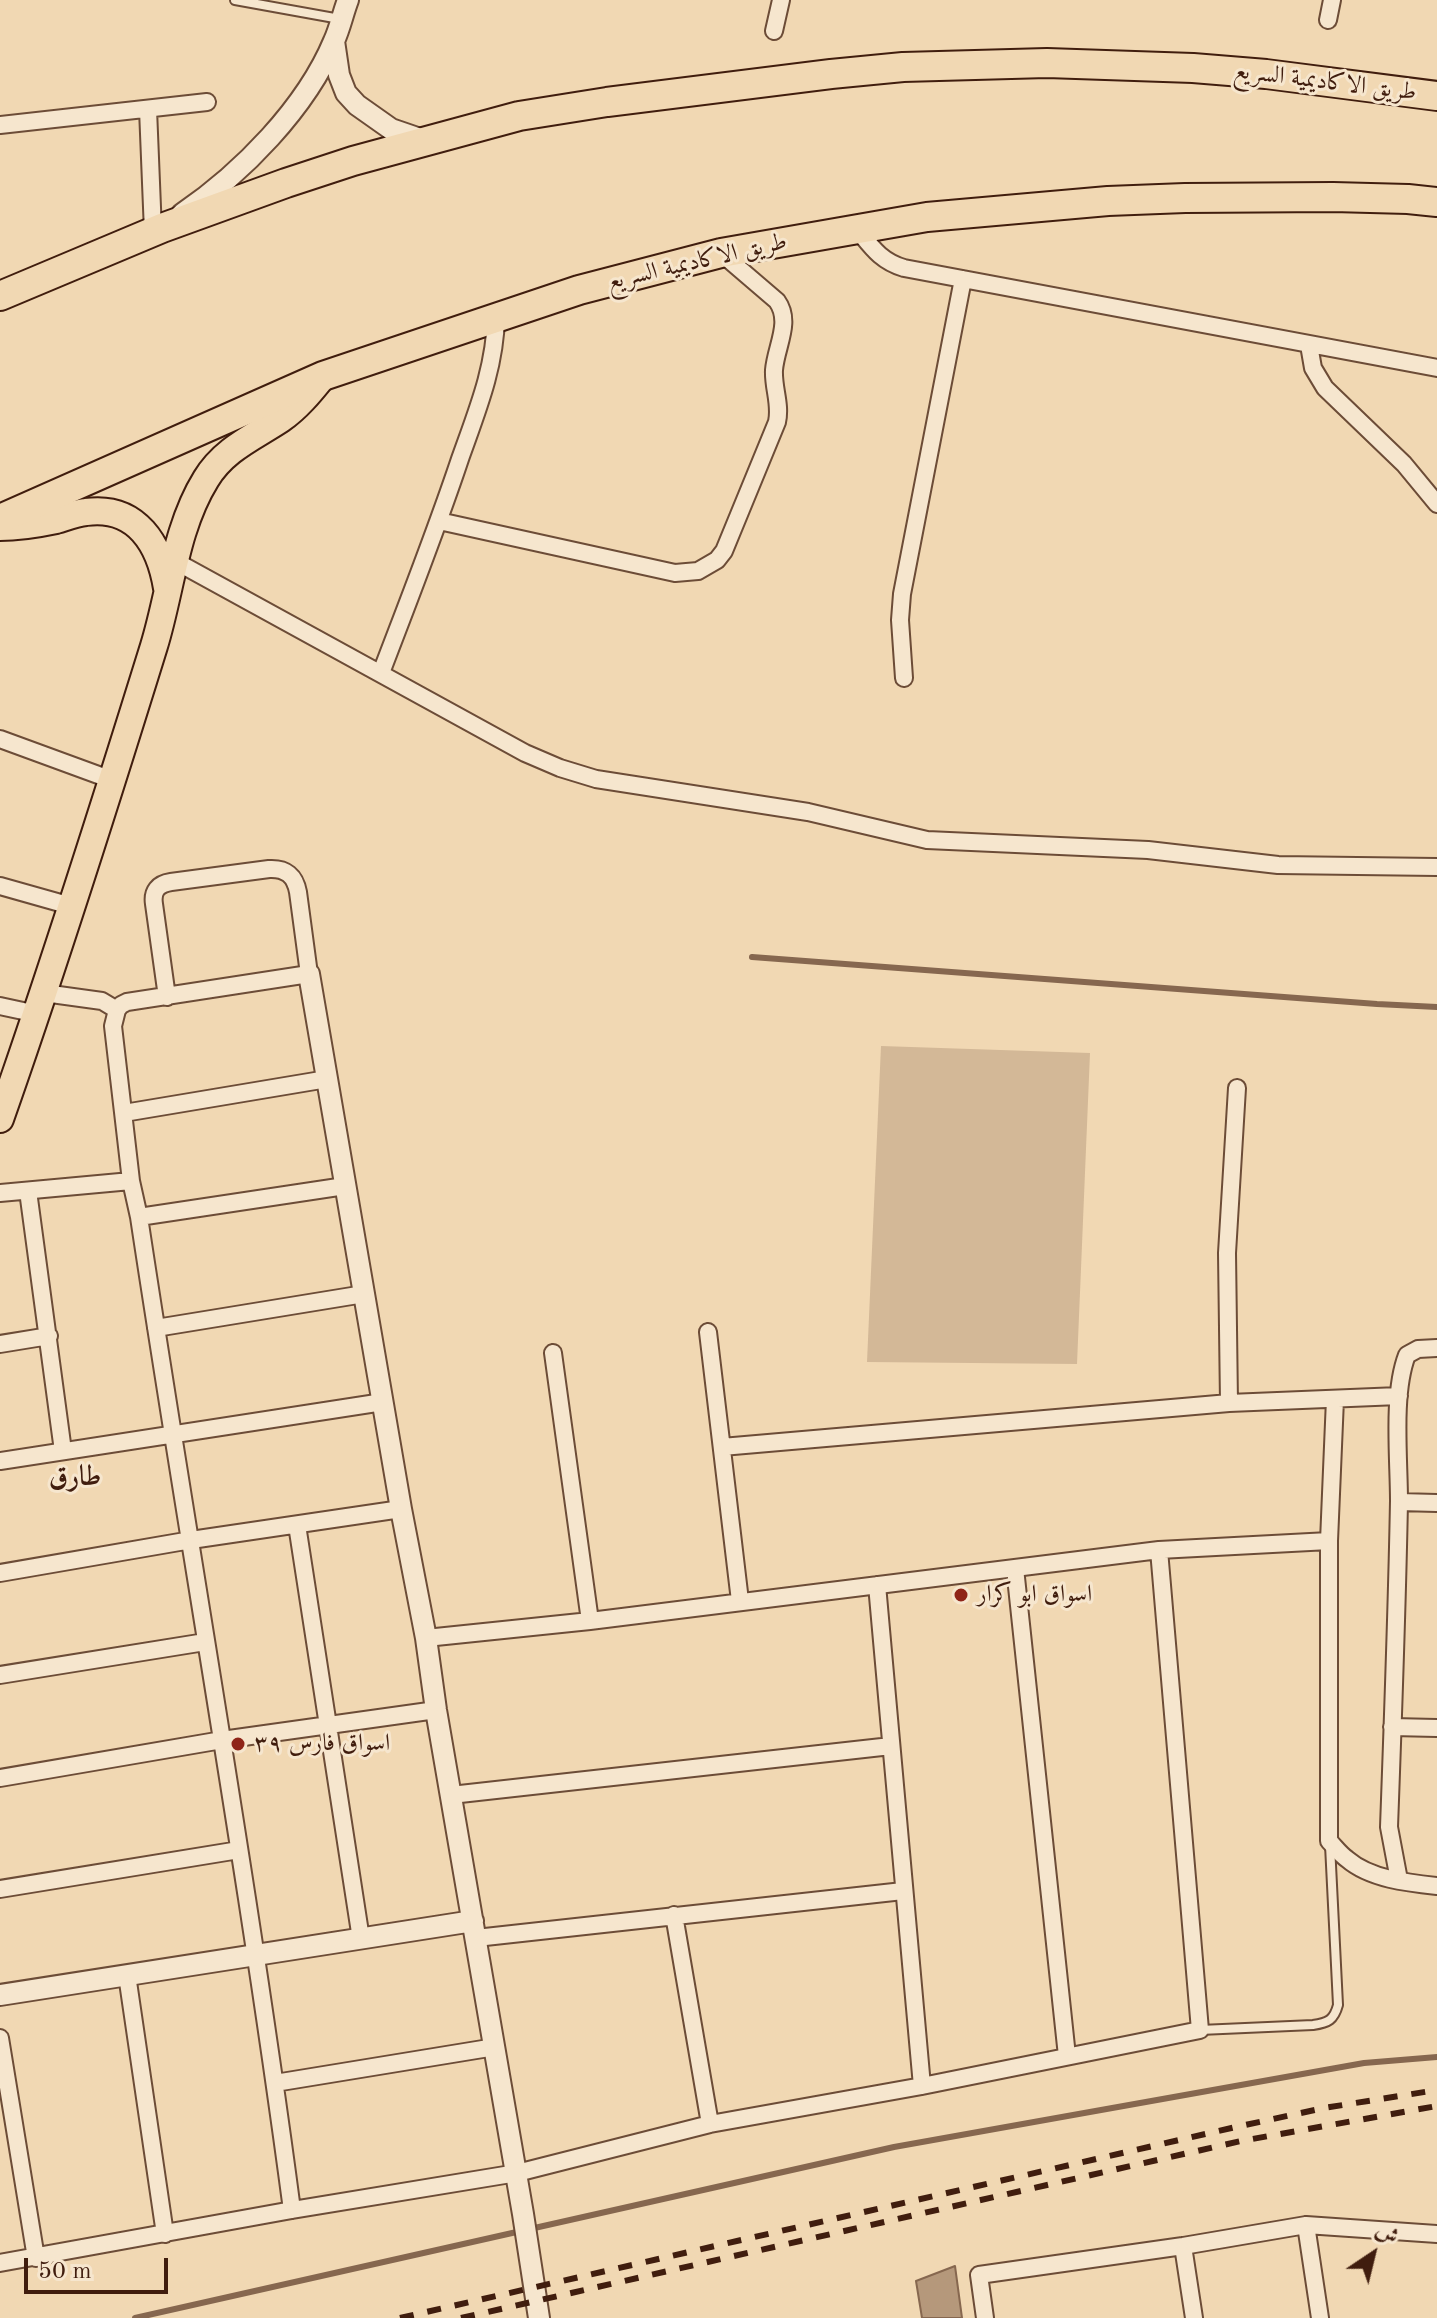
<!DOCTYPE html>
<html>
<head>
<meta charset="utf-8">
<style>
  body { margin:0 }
  #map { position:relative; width:1437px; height:2318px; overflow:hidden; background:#f1d8b3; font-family:"Old Standard TT",Amiri,serif }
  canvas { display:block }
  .north { position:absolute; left:1333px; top:2214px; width:80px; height:80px; -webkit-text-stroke:6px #f6e6ce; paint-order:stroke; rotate:35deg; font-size:22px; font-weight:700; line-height:32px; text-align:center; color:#401d0e }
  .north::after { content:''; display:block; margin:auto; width:28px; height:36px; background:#401d0e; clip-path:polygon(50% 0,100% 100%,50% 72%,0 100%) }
  .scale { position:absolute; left:24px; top:2258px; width:144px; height:36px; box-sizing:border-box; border:4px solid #401d0e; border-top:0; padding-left:10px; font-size:24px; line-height:28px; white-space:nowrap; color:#401d0e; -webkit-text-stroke:6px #f6e6ce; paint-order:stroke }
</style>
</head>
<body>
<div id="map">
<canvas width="1437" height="2318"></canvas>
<div class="north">ش</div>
<div class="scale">50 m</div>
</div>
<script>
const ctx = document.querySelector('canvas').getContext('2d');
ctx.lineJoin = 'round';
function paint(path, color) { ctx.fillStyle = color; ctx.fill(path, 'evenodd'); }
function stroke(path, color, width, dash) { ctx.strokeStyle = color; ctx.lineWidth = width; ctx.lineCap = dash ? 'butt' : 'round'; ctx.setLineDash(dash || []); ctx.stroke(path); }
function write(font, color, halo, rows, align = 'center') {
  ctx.font = font + ' "Old Standard TT",Amiri,serif'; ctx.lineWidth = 6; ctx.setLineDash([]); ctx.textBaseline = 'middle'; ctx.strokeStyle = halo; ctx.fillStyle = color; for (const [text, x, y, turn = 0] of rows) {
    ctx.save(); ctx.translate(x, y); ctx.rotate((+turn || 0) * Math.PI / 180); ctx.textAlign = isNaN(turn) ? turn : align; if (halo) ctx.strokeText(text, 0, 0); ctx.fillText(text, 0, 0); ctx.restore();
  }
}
const green = new Path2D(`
  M881,1046L1090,1053L1077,1364L867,1362Z`);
const water = new Path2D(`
  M955,2266L962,2318H922L916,2281Z`);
const stream = new Path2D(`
  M752,957L1377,1004L1437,1007
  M135,2318L894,2147L1364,2063L1437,2057`);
const service = new Path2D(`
  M235,0L340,19
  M1200,2030L1313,2025C1328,2023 1334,2020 1338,2005L1330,1845`);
const minor = new Path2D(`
  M1328,20L1332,0
  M774,31L781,0
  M148,109L153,232
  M0,125L207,102
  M856,228C871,246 880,261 904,268L1437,368
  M1309,345L1313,368L1325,388L1404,464L1437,504
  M439,521L675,573L698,571L717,560L724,551L777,422C781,404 773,388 774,370C776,346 792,322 777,301L721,253
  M175,561L525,753L560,768L596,779L808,812L927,840L1148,850L1278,865L1437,867
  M381,673C408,602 436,531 460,459C477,411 495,368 496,317
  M904,678L900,620L902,594L963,279
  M0,739L112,780
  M0,886L71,906
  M44,993L102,1001L117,1010
  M167,997L154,904C152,891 158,884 171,882L269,869C286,868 295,876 298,892L309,974L127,1002L121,1005L117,1010L113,1026L131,1181L139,1217C189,1548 248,1878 292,2210
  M0,1006L37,1014
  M124,1113L327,1079
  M28,1191L63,1451
  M0,1193L131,1181
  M139,1217L345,1186
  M156,1328L364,1294
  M708,1332L740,1601
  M0,1344L49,1336
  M553,1353L590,1621
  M1335,1399L1329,1541V1841C1335,1847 1340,1854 1347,1859C1370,1879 1408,1883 1437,1886
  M1229,1403L1227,1253L1237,1088
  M722,1447L1229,1403L1399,1396
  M0,1461L383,1402
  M1399,1502L1437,1503
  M297,1525L361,1939
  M1015,1568L1067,2056
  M0,1573L191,1540L401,1509
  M877,1585L922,2086
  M426,1638L590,1621L1159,1550L1329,1541
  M0,1675L205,1642
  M1392,1727L1437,1728
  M0,1778L222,1740L436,1710
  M451,1795L891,1746
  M1399,1880L1389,1827C1393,1719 1397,1610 1399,1501C1399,1458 1392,1394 1407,1355L1418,1349L1437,1348
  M0,1889L239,1850
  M674,1915L710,2124
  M476,1938L903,1891
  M127,1975L165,2234
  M0,2038L36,2258
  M275,2083L495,2047
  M1306,2225L1320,2318
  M1183,2246L1194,2318
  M0,2263L292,2210L517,2173L710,2124L922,2086L1200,2030L1159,1550
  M985,2318L979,2275L1183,2246L1306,2225L1437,2234`);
const tertiary = new Path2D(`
  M334,41L339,75L346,93L357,105L391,129L426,141
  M182,214C242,173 306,108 334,41C340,28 343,13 348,0
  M309,974L401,1509L426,1638L436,1710L523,2214L539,2318
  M0,1995L473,1921`);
const primary = new Path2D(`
  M0,527C19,527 37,524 56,520C66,517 76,513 86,512C137,505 160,545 167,588
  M0,1119C55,963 105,804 154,646C171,591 175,529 206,479C224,449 254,437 281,419C298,407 310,392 323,376`);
const trunk = new Path2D(`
  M0,296L162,228L286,183L353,161L519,116L607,102L831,74L903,67L1047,63L1193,68L1266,74L1437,96
  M0,519L323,376L579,290L721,253L927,217L1108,201L1185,198L1333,197L1408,199L1437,202`);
const rail = new Path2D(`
  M400,2318L1236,2127L1324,2108L1437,2090
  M461,2318L1241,2141L1437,2106`);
const markers = [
  [961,1595,8,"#8f2418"],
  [238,1744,8,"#8f2418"]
];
const streetNames = [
  ["طريق الاكاديمية السريع",1325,82,7],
  ["طريق الاكاديمية السريع",697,262,-13]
];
const poiNames = [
  ["اسواق ابو كرار",977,1595],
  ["اسواق فارس ٣٩",254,1744]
];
const quarterNames = [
  ["طارق",75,1478]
];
paint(green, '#d3b897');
paint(water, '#b5987b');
stroke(water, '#86674f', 2);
stroke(stream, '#86674f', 6);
stroke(service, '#6c4c37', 12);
stroke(minor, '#6c4c37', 20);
stroke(tertiary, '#6c4c37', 24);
stroke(primary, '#401d0e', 30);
stroke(trunk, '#401d0e', 32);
stroke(service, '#f6e6ce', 8);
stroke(minor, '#f6e6ce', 16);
stroke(tertiary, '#f6e6ce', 20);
stroke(primary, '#f1d8b3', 26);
stroke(trunk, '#f1d8b3', 28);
stroke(rail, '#401d0e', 6, [14, 14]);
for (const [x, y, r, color] of markers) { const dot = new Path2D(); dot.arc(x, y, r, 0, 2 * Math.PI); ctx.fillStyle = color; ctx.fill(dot); stroke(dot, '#f6e6ce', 3); }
write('24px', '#401d0e', '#f6e6ce', streetNames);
write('24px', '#401d0e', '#f6e6ce', poiNames, 'left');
write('bold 28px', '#401d0e', '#f6e6ce', quarterNames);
</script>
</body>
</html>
